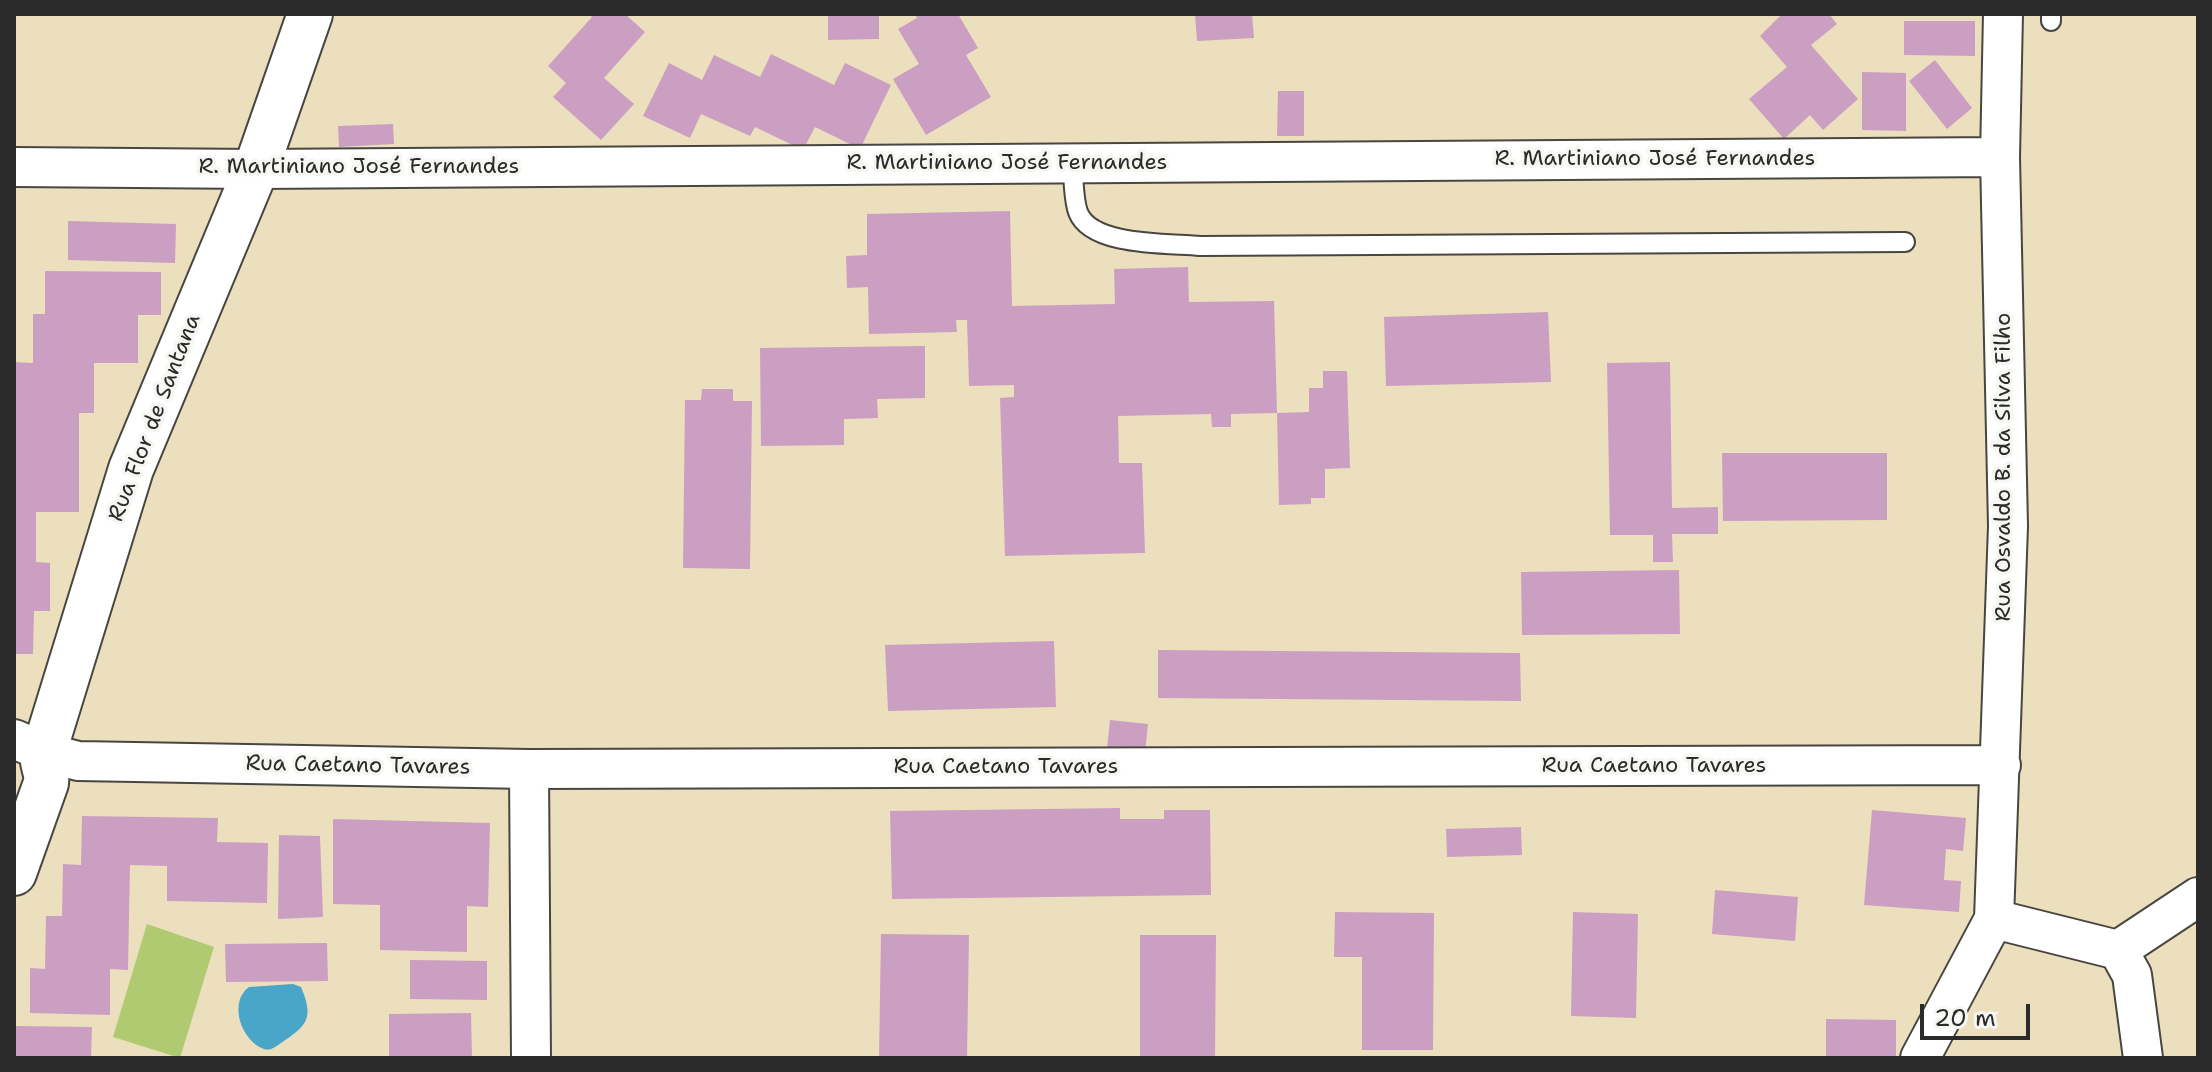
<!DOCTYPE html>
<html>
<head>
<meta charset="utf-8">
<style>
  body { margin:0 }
  #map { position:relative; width:2212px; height:1072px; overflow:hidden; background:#ecdfbd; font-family:"Shantell Sans",sans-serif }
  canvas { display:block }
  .frame { position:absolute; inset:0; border:16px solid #2b2b2b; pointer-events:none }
  .scale { position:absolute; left:1920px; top:1004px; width:110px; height:36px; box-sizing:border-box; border:4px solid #2b2b2b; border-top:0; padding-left:10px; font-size:24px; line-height:28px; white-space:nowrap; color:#2b2b2b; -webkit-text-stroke:6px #f6f6f2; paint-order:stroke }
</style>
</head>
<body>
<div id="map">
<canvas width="2212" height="1072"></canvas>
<div class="frame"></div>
<div class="scale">20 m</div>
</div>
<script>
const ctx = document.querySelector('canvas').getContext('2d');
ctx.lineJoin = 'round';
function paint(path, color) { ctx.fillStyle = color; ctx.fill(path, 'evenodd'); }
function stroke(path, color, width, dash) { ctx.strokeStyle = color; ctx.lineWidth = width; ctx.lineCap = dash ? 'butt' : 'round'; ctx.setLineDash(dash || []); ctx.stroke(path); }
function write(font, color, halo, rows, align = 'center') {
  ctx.font = font + ' "Shantell Sans",sans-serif'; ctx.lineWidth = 7; ctx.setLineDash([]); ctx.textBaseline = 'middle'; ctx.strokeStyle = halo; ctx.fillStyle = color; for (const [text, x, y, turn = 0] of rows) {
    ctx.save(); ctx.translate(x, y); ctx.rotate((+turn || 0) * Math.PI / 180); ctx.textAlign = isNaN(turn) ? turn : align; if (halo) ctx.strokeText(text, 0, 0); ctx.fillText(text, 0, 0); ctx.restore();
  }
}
const green = new Path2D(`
  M147,924L214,947L180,1058L113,1037Z`);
const water = new Path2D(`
  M293,984L301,987C314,1018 308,1025 281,1043C275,1047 271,1051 264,1049C241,1041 228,1002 249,987Z`);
const building = new Path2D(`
  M589,14H625L645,32L604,78L634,104L601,140L553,97L566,83L548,66L592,17Z
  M828,14H879V39L828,40Z
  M915,14H958L978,48L966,55L991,97L926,135L893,79L919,64L898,29L917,18Z
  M1195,14H1252L1254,38L1197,41Z
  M1782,14H1829L1837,24L1811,45L1858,99L1823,130L1810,115L1784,139L1749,99L1787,67L1760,36Z
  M1904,21H1975V56L1904,55Z
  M771,54L834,85L845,63L891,85L860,149L815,127L803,150L755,127L750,136L701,114L690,138L643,116L669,63L702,80L714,55L760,77Z
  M1935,60L1972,108L1947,129L1909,81Z
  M1862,72L1906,73V131L1862,130Z
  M1278,91H1304V136H1277Z
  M393,124L394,144L339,147L338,126Z
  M1010,211L1012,306L1115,304L1114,269L1188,267L1189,302L1274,301L1277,413L1231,414V427H1212L1211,414L1118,416L1119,463H1142L1145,553L1005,556L1000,398L1014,397V385L969,386L967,320H956L957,332L869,334L868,287L847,288L846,256L867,255V214Z
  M68,221L176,224L175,263L68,260Z
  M45,271L161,272V315H138V363H94V413H79V512H36V562L50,563V611H34L33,654H14V362L33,363V314H45Z
  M1548,312L1551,382L1386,386L1384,317Z
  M925,346V398L877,399L878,418L844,419V445L761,446L760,348Z
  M1670,362L1672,508L1718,507V534H1672L1673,562H1653V535H1610L1607,363Z
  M1323,371H1347L1350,468L1325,469V498H1311V504L1279,505L1277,413L1309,412V388H1323Z
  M702,389H733V401H752L750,569L683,568L685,400H701Z
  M1722,453H1887V520L1723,521Z
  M1679,570L1680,634L1522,635L1521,572Z
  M1054,641L1056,707L888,711L885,645Z
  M1158,650L1520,653L1521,701L1158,698Z
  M1110,720L1148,724L1145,753L1107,749Z
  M1120,808V819H1164V810H1210L1211,895L892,899L890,811Z
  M1872,810L1966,818L1963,851L1946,849L1944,880L1961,881L1959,912L1864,905Z
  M82,816L218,818L217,842L268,843L267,903L167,901V866L130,865L128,970L110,969V1015L30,1013V968L45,969L46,916H62L63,864L81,865Z
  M333,819L490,823L488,907L467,906V952L380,950V905L333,904Z
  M1521,827L1522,855L1447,857L1446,829Z
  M279,835L320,836L323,917L278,919Z
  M1715,890L1798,897L1795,941L1712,934Z
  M1335,912L1434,913L1433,1050H1362V957H1334Z
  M1573,912L1638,914L1636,1018L1571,1016Z
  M881,934L969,935L967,1058H879Z
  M1140,935H1216L1215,1058H1140Z
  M327,943L328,981L226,982L225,944Z
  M410,960L487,961V1000L410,999Z
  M471,1013L472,1058H389V1014Z
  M1826,1019L1896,1020V1058H1826Z
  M14,1026L92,1027L91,1058H14Z`);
const lane = new Path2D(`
  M2051,14V21
  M1072,162C1074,177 1073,198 1078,212C1091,247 1170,243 1200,246L1905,242`);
const street = new Path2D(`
  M14,167L256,169L2000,157
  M14,739L44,752L78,761L529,769L2001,765
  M529,769L531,1058
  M1994,919L2118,950L2198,897
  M2118,950L2132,975L2143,1058
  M1920,1058L1994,919L2008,526L2000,157L2003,14`);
const secondary = new Path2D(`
  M14,873L46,783C48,771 41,765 43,755L131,469L256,169L310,14`);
const streetNames = [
  ["R. Martiniano José Fernandes",1655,159],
  ["R. Martiniano José Fernandes",1007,163],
  ["R. Martiniano José Fernandes",359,167],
  ["Rua Flor de Santana",155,418,-69],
  ["Rua Osvaldo B. da Silva Filho",2004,467,-90],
  ["Rua Caetano Tavares",358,766,1],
  ["Rua Caetano Tavares",1654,766],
  ["Rua Caetano Tavares",1006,767]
];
paint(green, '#afca70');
paint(water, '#49a6c8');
paint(building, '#cb9fc2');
stroke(lane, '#484641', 22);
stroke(street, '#484641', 42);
stroke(secondary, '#484641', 48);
stroke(lane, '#fff', 18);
stroke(street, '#fff', 38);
stroke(secondary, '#fff', 44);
write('22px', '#2b2b2b', '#f6f6f2', streetNames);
</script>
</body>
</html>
